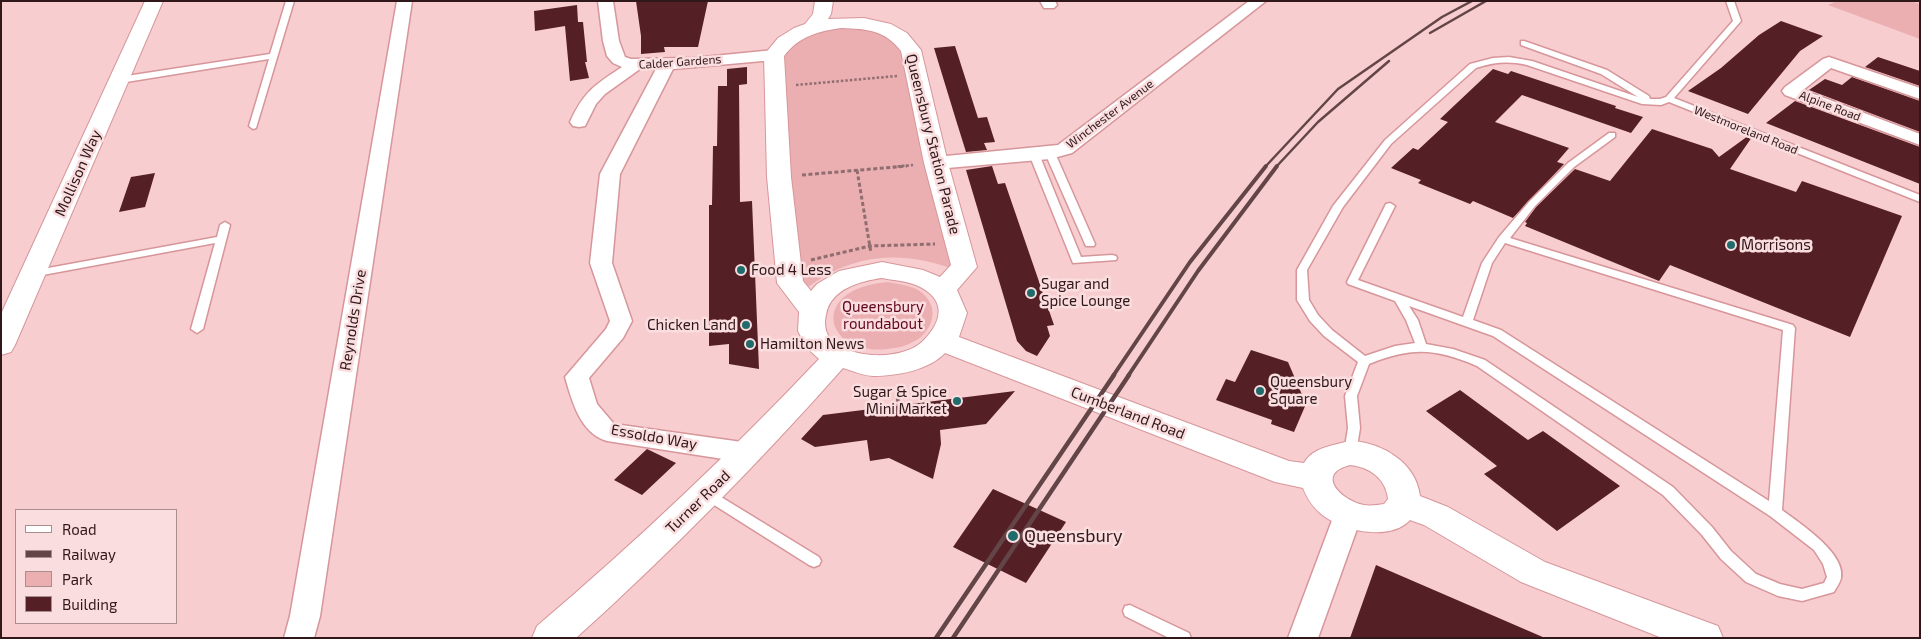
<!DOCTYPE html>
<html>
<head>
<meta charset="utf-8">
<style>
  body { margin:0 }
  #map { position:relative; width:1921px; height:639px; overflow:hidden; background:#f7cdcf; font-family:"Exo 2",sans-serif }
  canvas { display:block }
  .frame { position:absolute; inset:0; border:2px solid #301719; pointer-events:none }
  .legend { position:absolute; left:15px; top:509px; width:162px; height:115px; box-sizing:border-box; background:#fadedf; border:1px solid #a98e90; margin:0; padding:6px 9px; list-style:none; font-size:15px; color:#301719 }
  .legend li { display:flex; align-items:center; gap:10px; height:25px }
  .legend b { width:25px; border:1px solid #a98e90 }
</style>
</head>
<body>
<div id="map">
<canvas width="1921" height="639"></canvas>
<div class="frame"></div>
<ul class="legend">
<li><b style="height:6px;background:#fff"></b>Road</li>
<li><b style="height:6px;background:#634547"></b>Railway</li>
<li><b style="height:14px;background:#ebafb2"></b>Park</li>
<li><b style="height:14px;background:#541f25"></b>Building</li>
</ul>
</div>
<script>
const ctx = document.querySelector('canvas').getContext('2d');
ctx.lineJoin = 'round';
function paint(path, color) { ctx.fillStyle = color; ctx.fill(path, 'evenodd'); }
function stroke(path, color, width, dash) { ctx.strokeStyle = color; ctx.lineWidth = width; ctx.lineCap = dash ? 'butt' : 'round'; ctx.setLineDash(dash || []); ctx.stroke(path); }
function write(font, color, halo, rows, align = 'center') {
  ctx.font = font + ' "Exo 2",sans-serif'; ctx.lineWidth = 5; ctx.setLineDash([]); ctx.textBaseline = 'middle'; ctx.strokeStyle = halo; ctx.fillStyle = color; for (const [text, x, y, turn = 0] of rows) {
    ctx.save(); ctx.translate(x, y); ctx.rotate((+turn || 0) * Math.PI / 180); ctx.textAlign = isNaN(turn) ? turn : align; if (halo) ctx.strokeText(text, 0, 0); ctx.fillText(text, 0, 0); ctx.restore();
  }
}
const green = new Path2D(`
  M1837,1H1911L1920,4V39L1828,5Z
  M839,28C862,28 887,29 900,50L960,264L951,268C899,250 852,254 808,287L796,283L780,57L806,34Z
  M888,282C898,284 909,285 918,290C937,302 937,322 921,337C913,343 903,347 894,348C826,361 804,289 888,282Z`);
const building = new Path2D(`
  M636,1H708L698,47H664L665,52L641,54V36Z
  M577,5L578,22H583L587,62H585L589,78L570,81L565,26L535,31L534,11Z
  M1781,21L1823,36L1800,51L1748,114L1688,91L1721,68L1759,35Z
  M955,46L978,118L987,117L995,142L984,143L987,150L966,152L956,120L934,48Z
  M1878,57L1920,71V86L1865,67Z
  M747,67V84L739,85L740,202L752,201L759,369L729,364V344L709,346V205H712L713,146H717L718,86H727V69Z
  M1493,69L1508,74L1511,71L1616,106L1615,108L1643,117L1631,133L1522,95L1495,122L1569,148L1557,162L1564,164L1513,218L1473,201L1470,204L1418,183L1421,180L1391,168L1413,148L1418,150L1448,122L1440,119Z
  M1852,77L1920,101V132L1809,90L1825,79L1842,85Z
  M1795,101L1920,147V184L1766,123Z
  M1652,129L1712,149L1719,157L1748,136L1752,137L1730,169L1796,192L1802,181L1902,216L1850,337L1670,265L1659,281L1525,226L1527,223L1525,222L1536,207L1575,169L1610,181Z
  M992,166L998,184L1005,183L1054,325L1047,326L1050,336L1037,356L1026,351L1017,341L966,170Z
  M155,173L145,207L119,212L131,177Z
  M1251,350L1288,362L1306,404L1294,432L1271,424L1272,420L1216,400L1226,379L1235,382Z
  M1460,390L1528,440L1543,431L1620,486L1557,531L1484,474L1497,466L1426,411Z
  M1015,391L986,424L940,430L941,444L933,479L889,458L870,461L867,440L815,447L801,439L823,415Z
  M647,449L676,463L642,495L614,480Z
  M993,489L1066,522L1026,583L953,547Z
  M1376,565L1545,638H1350Z`);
const pathFar2 = new Path2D(`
  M796,85L897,76
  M893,167L913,165`);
const pathFar1 = new Path2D(`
  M857,170L871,253
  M802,175L907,166
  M811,260L870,246L935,244`);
const path = new Path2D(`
  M898,397V405`);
const service = new Path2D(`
  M286,1H294L256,128L253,129L249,126L269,59L120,83L116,80L120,77L270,54Z
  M1726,1H1734L1741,21L1674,98L1920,195V202L1669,102L1661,105L1642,104L1527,65C1508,61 1495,62 1476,68L1391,144L1343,207L1307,270L1309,300L1318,315L1332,330L1365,356L1395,346L1415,343L1406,320L1395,301L1348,284L1347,282L1386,204L1390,203L1395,206L1358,280L1463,317L1482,263L1499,237L1529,202L1568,163L1609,133H1615V137L1574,167L1535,206L1510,238L1793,325L1795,328L1782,510C1799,523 1846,553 1841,578C1840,583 1836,588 1834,592L1802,601L1778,596L1746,582L1721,559L1702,535L1663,495L1477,366C1434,348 1412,347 1369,364L1357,396L1360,428L1356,453L1355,456L1350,458L1345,456L1344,453L1348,428L1345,396L1358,362L1324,336L1310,321L1297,300V270L1333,206L1385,140L1470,64L1493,58L1509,57L1532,61L1638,97L1601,74L1521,45V41H1524L1607,70L1649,96L1650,99H1660L1666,97L1733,21ZM1505,243L1783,330L1769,501L1501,330L1473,320L1492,263ZM1409,306L1493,336L1770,516L1814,550L1823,564L1827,577L1824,583L1802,589L1780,584L1756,574L1731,551L1712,527L1673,487L1485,360L1453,349L1426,344L1418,320Z
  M1050,150L1055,153L1095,244L1094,246H1086L1085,244L1045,153Z
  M1034,151L1039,154L1081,257L1112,255L1116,256L1117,258L1116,260L1073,263L1029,154Z
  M225,222L230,225L203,329L197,333L191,329L215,243L32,277L27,274L32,271L217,237L220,225Z
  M708,489L819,557L821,561L819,565L814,567L809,565L703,498L701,494L703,490Z
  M1130,605L1189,633L1191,638H1169L1125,616L1123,611L1125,606Z`);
const minor = new Path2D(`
  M397,1H412L320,616L314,638H284L290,616Z
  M598,1H613L619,41L625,57L631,59L693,58L774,50L780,52L782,55L780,58L774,60L673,69L620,174L612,263L632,321L623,338L589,378L597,404L614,424L749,443L758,446L762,453L758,460L749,463L607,441C580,433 572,401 565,377L606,329L610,321L590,263L600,174L656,69H640L605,94L596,104L585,126L579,127L573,126L570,122C584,91 595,85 622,67L613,63L607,56L603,41Z
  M1040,1H1055L1057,5L1054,8H1044Z
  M1249,1H1266L1072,153L1050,159L936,169L929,167L927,163L929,159L936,157L1058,145Z
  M1829,57L1920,88V99L1831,68L1803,90L1920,134V145L1785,95L1782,91L1785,87L1823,59Z
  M1348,504L1358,507L1362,515L1318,638H1288L1334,515L1338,507Z`);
const tertiary = new Path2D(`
  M145,1H163L15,345L11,352L1,355V314Z
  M815,1H833L831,14L828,19L864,18L891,24L907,33L921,50L948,163L977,267L957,290L967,313L959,337L1289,461L1304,463C1310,452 1322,448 1333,445C1339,444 1346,441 1352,441C1383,443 1416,463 1420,496L1448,507L1545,562L1718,626L1723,638H1662L1521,582L1424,525L1410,520C1390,542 1340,531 1320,513C1312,506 1307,498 1303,488L1275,482L945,353C929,370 897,376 874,376C864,376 853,371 843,368C759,463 670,553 576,638H532L537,626C636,542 730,453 819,359L807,348L798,331L799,312L777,283L767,177L764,55L778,38L794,28L805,24L813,14ZM842,28C867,29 885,30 901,51L924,163L951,265L940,277L923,270L882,262L839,271L817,284L811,291L803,281L791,177L784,56C799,36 819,31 842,28ZM882,278C892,280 906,281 916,285C946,298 944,320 923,341C903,361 848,360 829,337C825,331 824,322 826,315C830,289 860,281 882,278ZM1350,465C1370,467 1386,479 1388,499L1384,504C1378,505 1370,506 1364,505C1342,501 1314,474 1350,465Z`);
const railFar2 = new Path2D(`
  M1430,33L1486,1
  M1265,167L1338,89L1442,17L1472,1
  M1276,167L1318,122L1389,61`);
const railFar1 = new Path2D(`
  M1113,376L1190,262L1266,166
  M1128,376L1198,271L1277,166`);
const rail = new Path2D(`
  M936,638L1114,375
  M953,638L1129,375`);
const markers = [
  [1731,245,5,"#206c6c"],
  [741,270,5,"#206c6c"],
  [1031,293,5,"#206c6c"],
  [746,325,5,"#206c6c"],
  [750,344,5,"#206c6c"],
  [1260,391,5,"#206c6c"],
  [957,401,5,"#206c6c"],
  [1013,536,6,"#206c6c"]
];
const farStreetnames = [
  ["Calder Gardens",680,62,-4],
  ["Alpine Road",1830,106,21],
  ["Winchester Avenue",1110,114,-37],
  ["Westmoreland Road",1746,130,22]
];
const streetNames = [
  ["Queensbury Station Parade",933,144,76],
  ["Mollison Way",78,173,-66],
  ["Reynolds Drive",353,320,-81],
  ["Cumberland Road",1128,413,21],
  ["Essoldo Way",654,437,10],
  ["Turner Road",698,502,-44]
];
const poiNames = [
  ["Morrisons",1741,245],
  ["Food 4 Less",751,270],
  ["Sugar and",1041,284],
  ["Spice Lounge",1041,301],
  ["Chicken Land",736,325,"right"],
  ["Hamilton News",760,344],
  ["Queensbury",1270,382],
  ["Square",1270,399],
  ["Sugar & Spice",947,392,"right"],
  ["Mini Market",947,409,"right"]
];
const parkNames = [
  ["Queensbury",883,307],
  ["roundabout",883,324]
];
const nearPoinames = [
  ["Queensbury",1024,536]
];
paint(green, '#ebafb2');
paint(building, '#541f25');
stroke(service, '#d7969a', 3);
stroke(minor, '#d7969a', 3);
stroke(tertiary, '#d7969a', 2);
stroke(pathFar2, '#906e70', 2.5, [2.5, 2]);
stroke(pathFar1, '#906e70', 3, [4, 2.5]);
stroke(path, '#906e70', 4, [4.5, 3]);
paint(service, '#fff');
paint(minor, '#fff');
paint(tertiary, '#fff');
stroke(railFar2, '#634547', 2.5);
stroke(railFar1, '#634547', 4);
stroke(rail, '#634547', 4.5);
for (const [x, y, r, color] of markers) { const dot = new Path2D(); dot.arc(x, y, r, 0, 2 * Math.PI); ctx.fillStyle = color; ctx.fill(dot); stroke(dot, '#fadedf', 2); }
write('12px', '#301719', '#fadedf', farStreetnames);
write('15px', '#301719', '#fadedf', streetNames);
write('15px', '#301719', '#fadedf', poiNames, 'left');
write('15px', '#61051d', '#fadedf', parkNames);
write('18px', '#301719', '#fadedf', nearPoinames, 'left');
</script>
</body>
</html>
